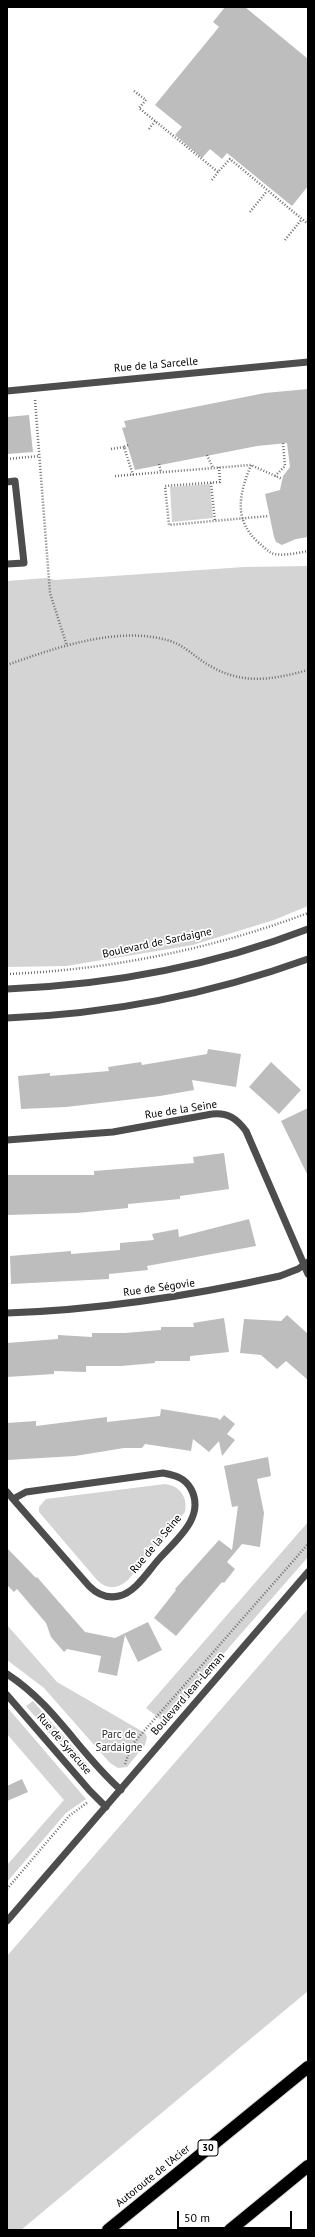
<!DOCTYPE html>
<html>
<head>
<meta charset="utf-8">
<style>
  body { margin:0 }
  #map { position:relative; width:315px; height:2237px; overflow:hidden; background:#fff; font-family:"PT Sans",sans-serif }
  canvas { display:block }
  .frame { position:absolute; inset:0; border:8px solid #000; pointer-events:none }
  .scale { position:absolute; left:177px; top:2211px; width:115px; height:18px; box-sizing:border-box; border:2px solid #000; border-top:0; padding-left:5px; font-size:12px; line-height:14px; white-space:nowrap; color:#000; -webkit-text-stroke:3px #fff; paint-order:stroke }
</style>
</head>
<body>
<div id="map">
<canvas width="315" height="2237"></canvas>
<div class="frame"></div>
<div class="scale">50 m</div>
</div>
<script>
const ctx = document.querySelector('canvas').getContext('2d');
ctx.lineJoin = 'round';
function paint(path, color) { ctx.fillStyle = color; ctx.fill(path, 'evenodd'); }
function stroke(path, color, width, dash) { ctx.strokeStyle = color; ctx.lineWidth = width; ctx.lineCap = dash ? 'butt' : 'round'; ctx.setLineDash(dash || []); ctx.stroke(path); }
function write(font, color, halo, rows, align = 'center') {
  ctx.font = font + ' "PT Sans",sans-serif'; ctx.lineWidth = 3.5; ctx.setLineDash([]); ctx.textBaseline = 'middle'; ctx.strokeStyle = halo; ctx.fillStyle = color; for (const [text, x, y, turn = 0] of rows) {
    ctx.save(); ctx.translate(x, y); ctx.rotate((+turn || 0) * Math.PI / 180); ctx.textAlign = isNaN(turn) ? turn : align; if (halo) ctx.strokeText(text, 0, 0); ctx.fillText(text, 0, 0); ctx.restore();
  }
}
const green = new Path2D(`
  M210,484L213,518L172,522L170,487Z
  M308,566V906L274,920L193,945L66,966L7,967V581L46,578L55,580L244,567Z
  M165,1484C180,1486 188,1497 185,1512L128,1580C118,1589 107,1590 97,1580L39,1512V1507L46,1499Z
  M308,1522V1557L164,1722L146,1708Z
  M308,1609V1991L21,2230H7V1956Z
  M7,1625L57,1682L145,1733L147,1737L145,1745L127,1767L118,1768L110,1763L44,1688L7,1660Z
  M33,1701L89,1766L82,1772L26,1706Z
  M7,1707L86,1799L66,1813L7,1882V1865L64,1800L7,1734Z`);
const building = new Path2D(`
  M225,7H245L308,59V186L292,206L227,153L222,159L210,149L202,158L175,135L182,127L155,105L219,27L213,22Z
  M308,389V537L296,539L282,545L276,542L274,537L265,494L280,490L283,476L290,467L287,443L257,446L135,470L122,428L126,427L124,421L265,393Z
  M29,415L33,452L7,454V417Z
  M208,1049L241,1054L236,1087L192,1080L194,1090L160,1096L66,1107L21,1109L18,1076L50,1073V1076L109,1071L108,1067L141,1062L142,1065L207,1054Z
  M271,1062L301,1090L279,1114L249,1087Z
  M308,1108V1176L281,1121Z
  M224,1153L229,1189L180,1196V1199L128,1204V1208L77,1213L7,1215V1175H94V1171L194,1163L193,1157Z
  M249,1219L256,1246L147,1266L148,1270L109,1274V1279L11,1284L10,1256L71,1251V1254L120,1250V1243L154,1240L152,1234L178,1229L179,1237Z
  M287,1315L308,1334V1380L286,1361L277,1369L261,1355L240,1353L244,1319L281,1321Z
  M224,1318L229,1352L190,1356V1361H155V1363L121,1366H86V1372L54,1371V1374L7,1377V1343L58,1339V1335L92,1337V1333H125L161,1330V1327H194L193,1323Z
  M161,1409L217,1418L220,1420L224,1415L235,1424L227,1434L235,1440L222,1456L219,1441L209,1452L193,1439L191,1451L145,1444L142,1448H124L75,1456L7,1460V1423L36,1421V1426L107,1417V1422L160,1416Z
  M268,1457L271,1476L257,1479L264,1513L260,1547L242,1544L227,1562L235,1569L224,1583L222,1582L176,1636L154,1618L176,1590L175,1589L219,1540L232,1550L238,1506L232,1507L224,1466Z
  M7,1548L36,1578L37,1577L85,1632L115,1638L148,1622L162,1650L138,1662L125,1635L117,1676L98,1672L101,1656L67,1649L64,1652L51,1637L46,1623L17,1589L14,1592L7,1585Z
  M22,1779L28,1792L7,1801V1786Z`);
const path = new Path2D(`
  M134,91L146,100L139,108L218,172L230,159L308,224
  M149,129L155,121
  M212,180L218,172
  M250,212L267,191
  M285,240L302,219
  M35,400L50,593L67,646
  M128,445L124,447L133,475
  M111,449L124,447
  M207,455L213,468
  M7,459L39,456
  M159,464L161,472
  M251,465C239,494 233,520 259,543C264,547 268,552 274,554C285,556 297,553 308,551
  M219,467L220,482L165,486L169,525L269,516
  M115,476L251,465L282,479
  M275,476L285,466L283,443
  M211,483L215,521
  M7,665C55,648 116,626 167,640C186,645 197,660 214,668C245,685 276,679 308,670
  M7,974C110,970 212,949 308,913
  M125,1764L131,1746L308,1544
  M7,1889L69,1816L88,1802`);
const minor = new Path2D(`
  M7,391L308,362
  M7,482L15,481L24,563L7,564
  M7,989C109,985 212,966 308,929
  M7,1018C110,1014 211,994 308,959
  M7,1140L113,1132L212,1114C228,1112 237,1119 246,1131L308,1274
  M7,1313C100,1310 190,1296 280,1276L298,1269L308,1262
  M7,1492L13,1499L89,1586C97,1594 107,1599 119,1596C136,1592 148,1571 159,1559C176,1540 206,1517 191,1489C185,1478 175,1475 163,1473L26,1492L13,1499
  M7,1674C55,1705 79,1753 121,1790
  M7,1695L90,1791L106,1807
  M7,1921L308,1572`);
const highway = new Path2D(`
  M108,2230L308,2067
  M230,2230L308,2166`);
const shields = [
  [208,2148,20]
];
const shieldNames = [
  ["30",208,2148]
];
const streetNames = [
  ["Rue de la Sarcelle",156,365,-5],
  ["Boulevard de Sardaigne",157,943,-12],
  ["Rue de la Seine",181,1110,-9],
  ["Rue de Ségovie",159,1288,-8],
  ["Rue de la Seine",156,1544,-50],
  ["Boulevard Jean-Leman",188,1694,-49],
  ["Rue de Syracuse",64,1744,49],
  ["Autoroute de l'Acier",153,2176,-39]
];
const parkNames = [
  ["Parc de",119,1735],
  ["Sardaigne",119,1748]
];
paint(green, '#d4d4d4');
paint(building, '#bdbdbd');
stroke(highway, '#dbdbdb', 14);
stroke(path, '#6f6f6f', 2.5, [1, 2]);
stroke(minor, '#4d4d4d', 7);
stroke(highway, '#000', 12);
for (const [x, y, w] of shields) { const box = new Path2D(); box.roundRect(x - w / 2, y - 8, w, 16, 3); ctx.fillStyle = '#fff'; ctx.fill(box); stroke(box, '#000', 1); }
write('bold 10px', '#000', null, shieldNames);
write('11px', '#000', '#fff', streetNames);
write('11px', '#2b2b2b', '#fff', parkNames);
</script>
</body>
</html>
